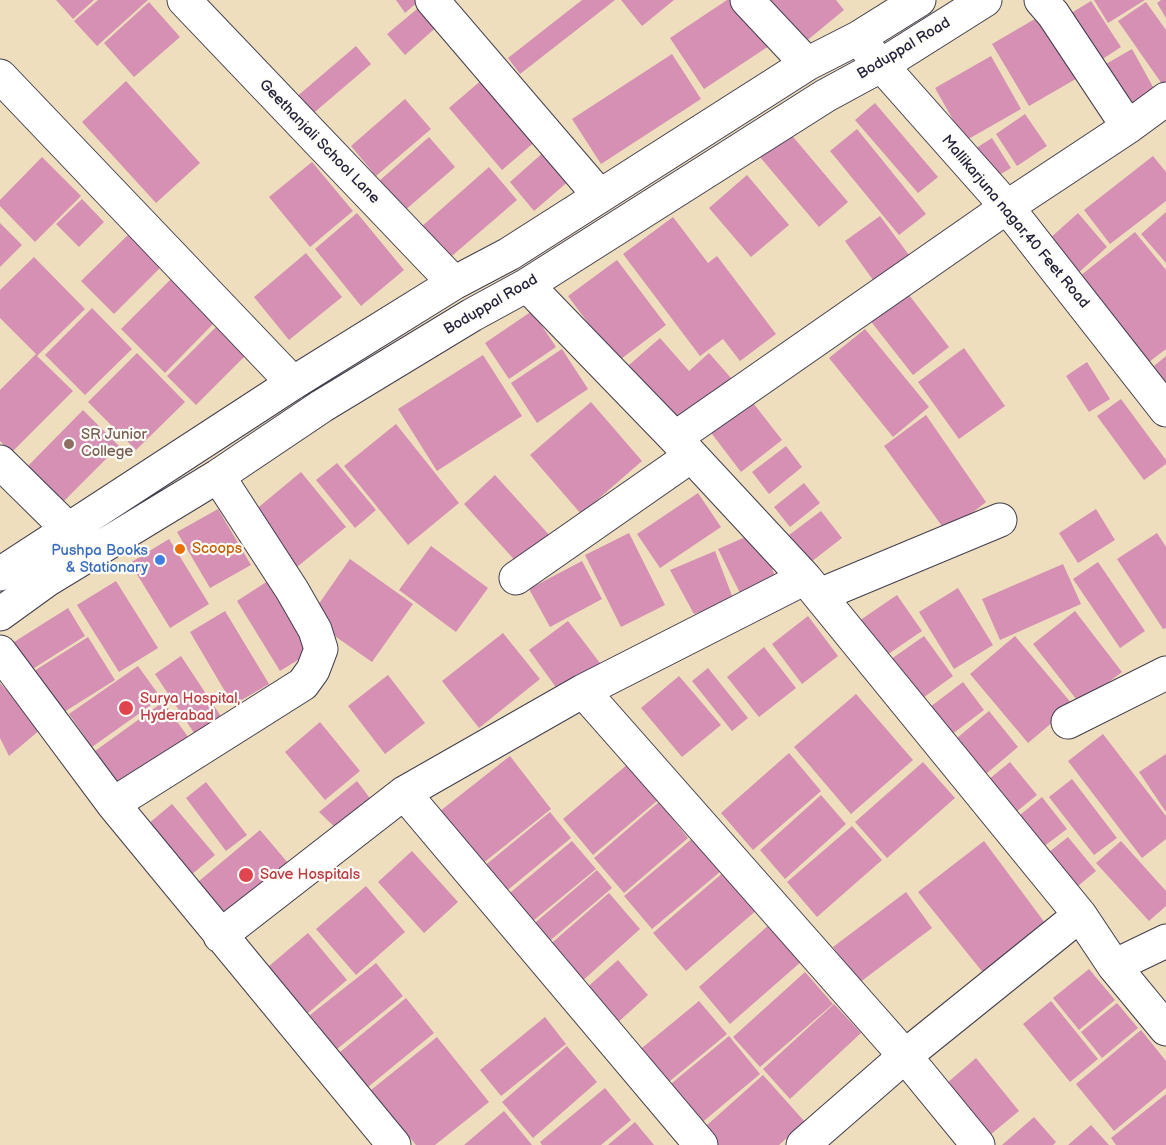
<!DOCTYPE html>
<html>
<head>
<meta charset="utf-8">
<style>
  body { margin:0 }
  canvas { display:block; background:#eedebd }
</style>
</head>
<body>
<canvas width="1166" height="1145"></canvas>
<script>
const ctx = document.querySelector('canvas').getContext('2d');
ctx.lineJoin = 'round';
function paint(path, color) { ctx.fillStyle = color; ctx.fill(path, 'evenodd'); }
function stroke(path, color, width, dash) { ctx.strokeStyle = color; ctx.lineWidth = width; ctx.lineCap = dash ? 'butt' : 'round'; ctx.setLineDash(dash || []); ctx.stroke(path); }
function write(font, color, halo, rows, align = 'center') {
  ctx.font = font + ' "Balsamiq Sans",sans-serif'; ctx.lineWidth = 4.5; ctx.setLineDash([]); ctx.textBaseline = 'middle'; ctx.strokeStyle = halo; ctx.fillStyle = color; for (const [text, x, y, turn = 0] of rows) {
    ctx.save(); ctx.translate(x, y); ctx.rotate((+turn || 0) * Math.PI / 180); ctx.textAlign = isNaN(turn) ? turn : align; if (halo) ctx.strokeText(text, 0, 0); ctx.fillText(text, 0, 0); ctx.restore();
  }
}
const building = new Path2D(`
  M56,0H94L73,19Z
  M98,0H148L97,46L74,21Z
  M396,0H420L405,13Z
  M582,0H615L520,74L508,58Z
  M621,0H674L642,26Z
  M727,0H742L772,44L704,89L670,38Z
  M770,0H836L844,10L804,43Z
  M1094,0H1145L1108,23Z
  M1161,0H1166V18L1157,3Z
  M1091,1L1121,47L1098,62L1068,15Z
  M149,2L180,37L134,77L104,43Z
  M1146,2L1166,30V81L1162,84L1118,21Z
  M423,4L440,24L405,55L387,34Z
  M1045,13L1081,76L1029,106L992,44Z
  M356,46L371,64L309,117L294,99Z
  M1132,49L1157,94L1125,113L1099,68Z
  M672,54L701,99L601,164L572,119Z
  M991,56L1021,109L965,141L935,88Z
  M484,78L537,140L502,170L449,108Z
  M126,81L200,163L156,203L82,122Z
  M405,99L431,129L376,176L351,146Z
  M875,103L938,177L918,193L855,120Z
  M1025,114L1047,146L1017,166L996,134Z
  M857,129L926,214L899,235L830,151Z
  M789,132L848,202L819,227L760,157Z
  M429,137L455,167L403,212L378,182Z
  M992,138L1011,168L991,180L973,150Z
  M546,150L571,179L534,211L510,182Z
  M1153,156L1166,172V201L1110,244L1084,210Z
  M42,157L81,196L35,242L0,206V200Z
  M312,162L353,211L310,247L269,197Z
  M489,167L517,200L439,267L412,235Z
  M747,175L789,225L751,257L709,208Z
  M82,199L104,222L79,247L56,224Z
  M1166,212V263L1141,234Z
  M357,213L404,270L361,306L315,249Z
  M1078,213L1107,247L1076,275L1047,241Z
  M880,216L909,255L873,280L845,241Z
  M673,217L708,263L717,256L776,334L740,361L723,339L700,356L623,254Z
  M0,223L22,245L0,267Z
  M132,231L164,264L114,314L81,281Z
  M1135,232L1166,270V349L1149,362L1080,276Z
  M306,253L342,297L289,340L254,297Z
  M34,257L85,309L37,356L73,391L11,453L0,441V390L36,354L0,318V290Z
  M617,260L666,325L617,362L568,296Z
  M171,279L214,323L165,373L121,329Z
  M906,291L949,347L913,375L869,319Z
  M92,308L132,349L85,395L45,355Z
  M532,311L556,347L509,379L485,343Z
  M216,327L245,356L196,405L167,376Z
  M865,329L929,407L893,437L829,358Z
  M660,338L689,371L709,353L731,378L671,430L621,372Z
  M964,348L1005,406L959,439L918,382Z
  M562,349L588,389L537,423L511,383Z
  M137,353L185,402L136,450L88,402Z
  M483,355L522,416L437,471L398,409Z
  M1166,356V382L1154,366Z
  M1087,362L1110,399L1089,412L1066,376Z
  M750,399L782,440L741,472L709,430Z
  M1121,399L1166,460V464L1144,480L1097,416Z
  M591,402L642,461L581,514L530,455Z
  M83,410L119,446L60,505L25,469Z
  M926,415L986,502L947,533L884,446Z
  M396,424L459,503L408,545L344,466Z
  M786,446L802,467L769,494L752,472Z
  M337,463L376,510L355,528L316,480Z
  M301,472L346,527L292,571L248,516Z
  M495,475L551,537L520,566L464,504Z
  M804,483L820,503L790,527L774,507Z
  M698,493L721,527L660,568L637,534Z
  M218,509L251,565L210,588L177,532Z
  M1096,509L1115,540L1078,563L1059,533Z
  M821,511L842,538L811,562L789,535Z
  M757,532L777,581L743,599L718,549Z
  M629,533L665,605L621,627L585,555Z
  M1157,533L1166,547V628L1163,629L1117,559Z
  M169,539L209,604L170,628L130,563Z
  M431,546L488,588L456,632L399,590Z
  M715,551L734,601L694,614L670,570Z
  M350,559L413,604L372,662L309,618Z
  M582,561L602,599L550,627L529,589Z
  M1098,562L1145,631L1120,648L1073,579Z
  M1063,564L1081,604L1000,640L982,599Z
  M271,579L314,650L280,671L237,601Z
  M116,581L158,648L119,672L77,605Z
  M958,588L993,645L954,669L919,612Z
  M897,595L922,631L881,659L856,623Z
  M68,608L85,636L31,670L14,642Z
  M225,611L269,684L233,705L190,632Z
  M1075,611L1122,672L1080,704L1033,644Z
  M808,616L838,656L802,684L772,644Z
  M568,621L603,667L563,697L529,650Z
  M503,633L540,679L479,728L442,681Z
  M924,636L953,676L916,703L887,662Z
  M1015,636L1073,705L1028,743L970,674Z
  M88,637L115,680L61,714L34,671Z
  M764,647L796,688L759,717L727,677Z
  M181,656L228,727L202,745L155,674Z
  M138,666L161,698L92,747L69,714Z
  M708,668L748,718L732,731L692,681Z
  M388,675L425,723L385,754L348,706Z
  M679,676L721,725L682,757L641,708Z
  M963,682L984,710L947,738L926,710Z
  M0,683L41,729L9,756L0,738Z
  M856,694L913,760L851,814L794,747Z
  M163,702L191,741L123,790L95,751Z
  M989,711L1018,747L980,779L950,744Z
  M320,722L360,771L325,800L285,752Z
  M1103,734L1166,816V839L1142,858L1068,761Z
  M789,753L821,791L753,850L721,813Z
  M1166,754V812L1139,772Z
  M510,756L551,809L472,872L430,819Z
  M923,762L955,798L887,858L855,822Z
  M1010,762L1037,795L1010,817L983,784Z
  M628,764L658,800L593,855L563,819Z
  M1072,779L1117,838L1094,855L1049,797Z
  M357,781L378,809L343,835L319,812Z
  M206,782L247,835L226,851L186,798Z
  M821,795L846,824L785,879L760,850Z
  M1042,797L1067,829L1039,850L1015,819Z
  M659,802L688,838L624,893L594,858Z
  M172,804L215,855L185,880L142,829Z
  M550,812L571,838L498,898L477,872Z
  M852,826L882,860L817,917L787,882Z
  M260,830L294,870L226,927L192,887Z
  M1068,837L1096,871L1072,891L1044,856Z
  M693,838L721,871L652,929L624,896Z
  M572,841L596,869L528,925L505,897Z
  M984,841L1051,931L989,980L918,892Z
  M1121,841L1166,891V906L1149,921L1096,863Z
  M412,851L458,902L424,933L378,882Z
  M597,870L612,888L545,945L530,927Z
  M725,871L758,909L686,971L653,933Z
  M366,886L405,932L356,975L316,929Z
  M906,892L932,928L859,983L833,947Z
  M609,893L640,929L579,984L546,948Z
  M770,924L802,961L730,1024L699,987Z
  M308,933L347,980L308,1013L268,967Z
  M618,960L648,995L615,1025L584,990Z
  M376,963L403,996L337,1049L310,1015Z
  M1089,969L1115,1000L1079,1030L1053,998Z
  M805,972L833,1004L760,1067L733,1037Z
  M406,998L434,1033L368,1087L340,1052Z
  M699,1001L727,1034L659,1090L631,1057Z
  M1051,1001L1098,1059L1070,1082L1023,1024Z
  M1117,1003L1138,1028L1102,1058L1081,1032Z
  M834,1004L861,1033L790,1099L763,1069Z
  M545,1017L566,1044L501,1096L480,1070Z
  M1141,1030L1166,1061V1088L1114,1131L1076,1084Z
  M729,1036L760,1074L693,1130L661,1092Z
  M437,1037L489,1102L435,1145H416L371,1090Z
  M567,1046L597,1082L533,1138L502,1102Z
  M976,1058L1019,1111L990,1135L947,1083Z
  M763,1075L805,1122L779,1145H706L697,1134Z
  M605,1088L631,1120L601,1145H542L540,1142Z
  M1166,1094V1145H1116L1111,1138Z
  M504,1111L532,1145H464Z
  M1034,1117L1056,1142L1053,1145H1002Z
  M635,1122L654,1145H608Z
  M1091,1125L1109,1145H1068Z`);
const minor = new Path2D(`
  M184,0L454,283
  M432,0L599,195
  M747,0L807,64
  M1041,0L1053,14L1128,127L1166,99
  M867,49L1007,207L1166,410
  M0,76L293,383
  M527,285L675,438L805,578L1080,915L1114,966L1166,1029
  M675,438L1007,207L1128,127
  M0,462L68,529
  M0,574L293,383L454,283L509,254L807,64L858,38L919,0
  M516,578L691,456
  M820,595L1000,520
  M0,614L47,580L218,476L322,406L472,315L527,285L825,96L882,65L985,0
  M0,652L113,804L394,1145
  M583,691L905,1056L978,1145
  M1068,722L1166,673
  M404,793L701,1145
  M113,804L303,684L313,670L321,649L315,630L292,590L218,476
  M220,936L404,793L583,691L805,578
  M1114,966L1166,941
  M803,1145L905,1056L1080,915`);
const markers = [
  [69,444,6,"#8d6e63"],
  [180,549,6,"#e8710a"],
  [160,560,6,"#3f7fe0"],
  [126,708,8,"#e0444e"],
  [246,875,8,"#e0444e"]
];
const streetNames = [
  ["Boduppal Road",904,49,-31],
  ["Geethanjali School Lane",319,142,46],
  ["Mallikarjuna nagar,40 Feet Road",1015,222,50],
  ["Boduppal Road",491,305,-30]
];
const educationNames = [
  ["SR Junior",81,435],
  ["College",81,452]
];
const foodNames = [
  ["Scoops",192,549]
];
const shopNames = [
  ["Pushpa Books",148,551],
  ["& Stationary",148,568]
];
const healthNames = [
  ["Surya Hospital,",140,699],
  ["Hyderabad",140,716],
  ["Save Hospitals",260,875]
];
paint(building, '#d590b3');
stroke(minor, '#413e4e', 35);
stroke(minor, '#fff', 33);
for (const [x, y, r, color] of markers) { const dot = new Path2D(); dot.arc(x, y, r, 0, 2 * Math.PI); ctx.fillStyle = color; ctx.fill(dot); stroke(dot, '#fdfcf7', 2); }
write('15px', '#22223b', '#fdfcf7', streetNames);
write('15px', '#785e54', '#fdfcf7', educationNames, 'left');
write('15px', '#c56008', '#fdfcf7', foodNames, 'left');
write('15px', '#366cbe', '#fdfcf7', shopNames, 'right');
write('15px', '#be3a42', '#fdfcf7', healthNames, 'left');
</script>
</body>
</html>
